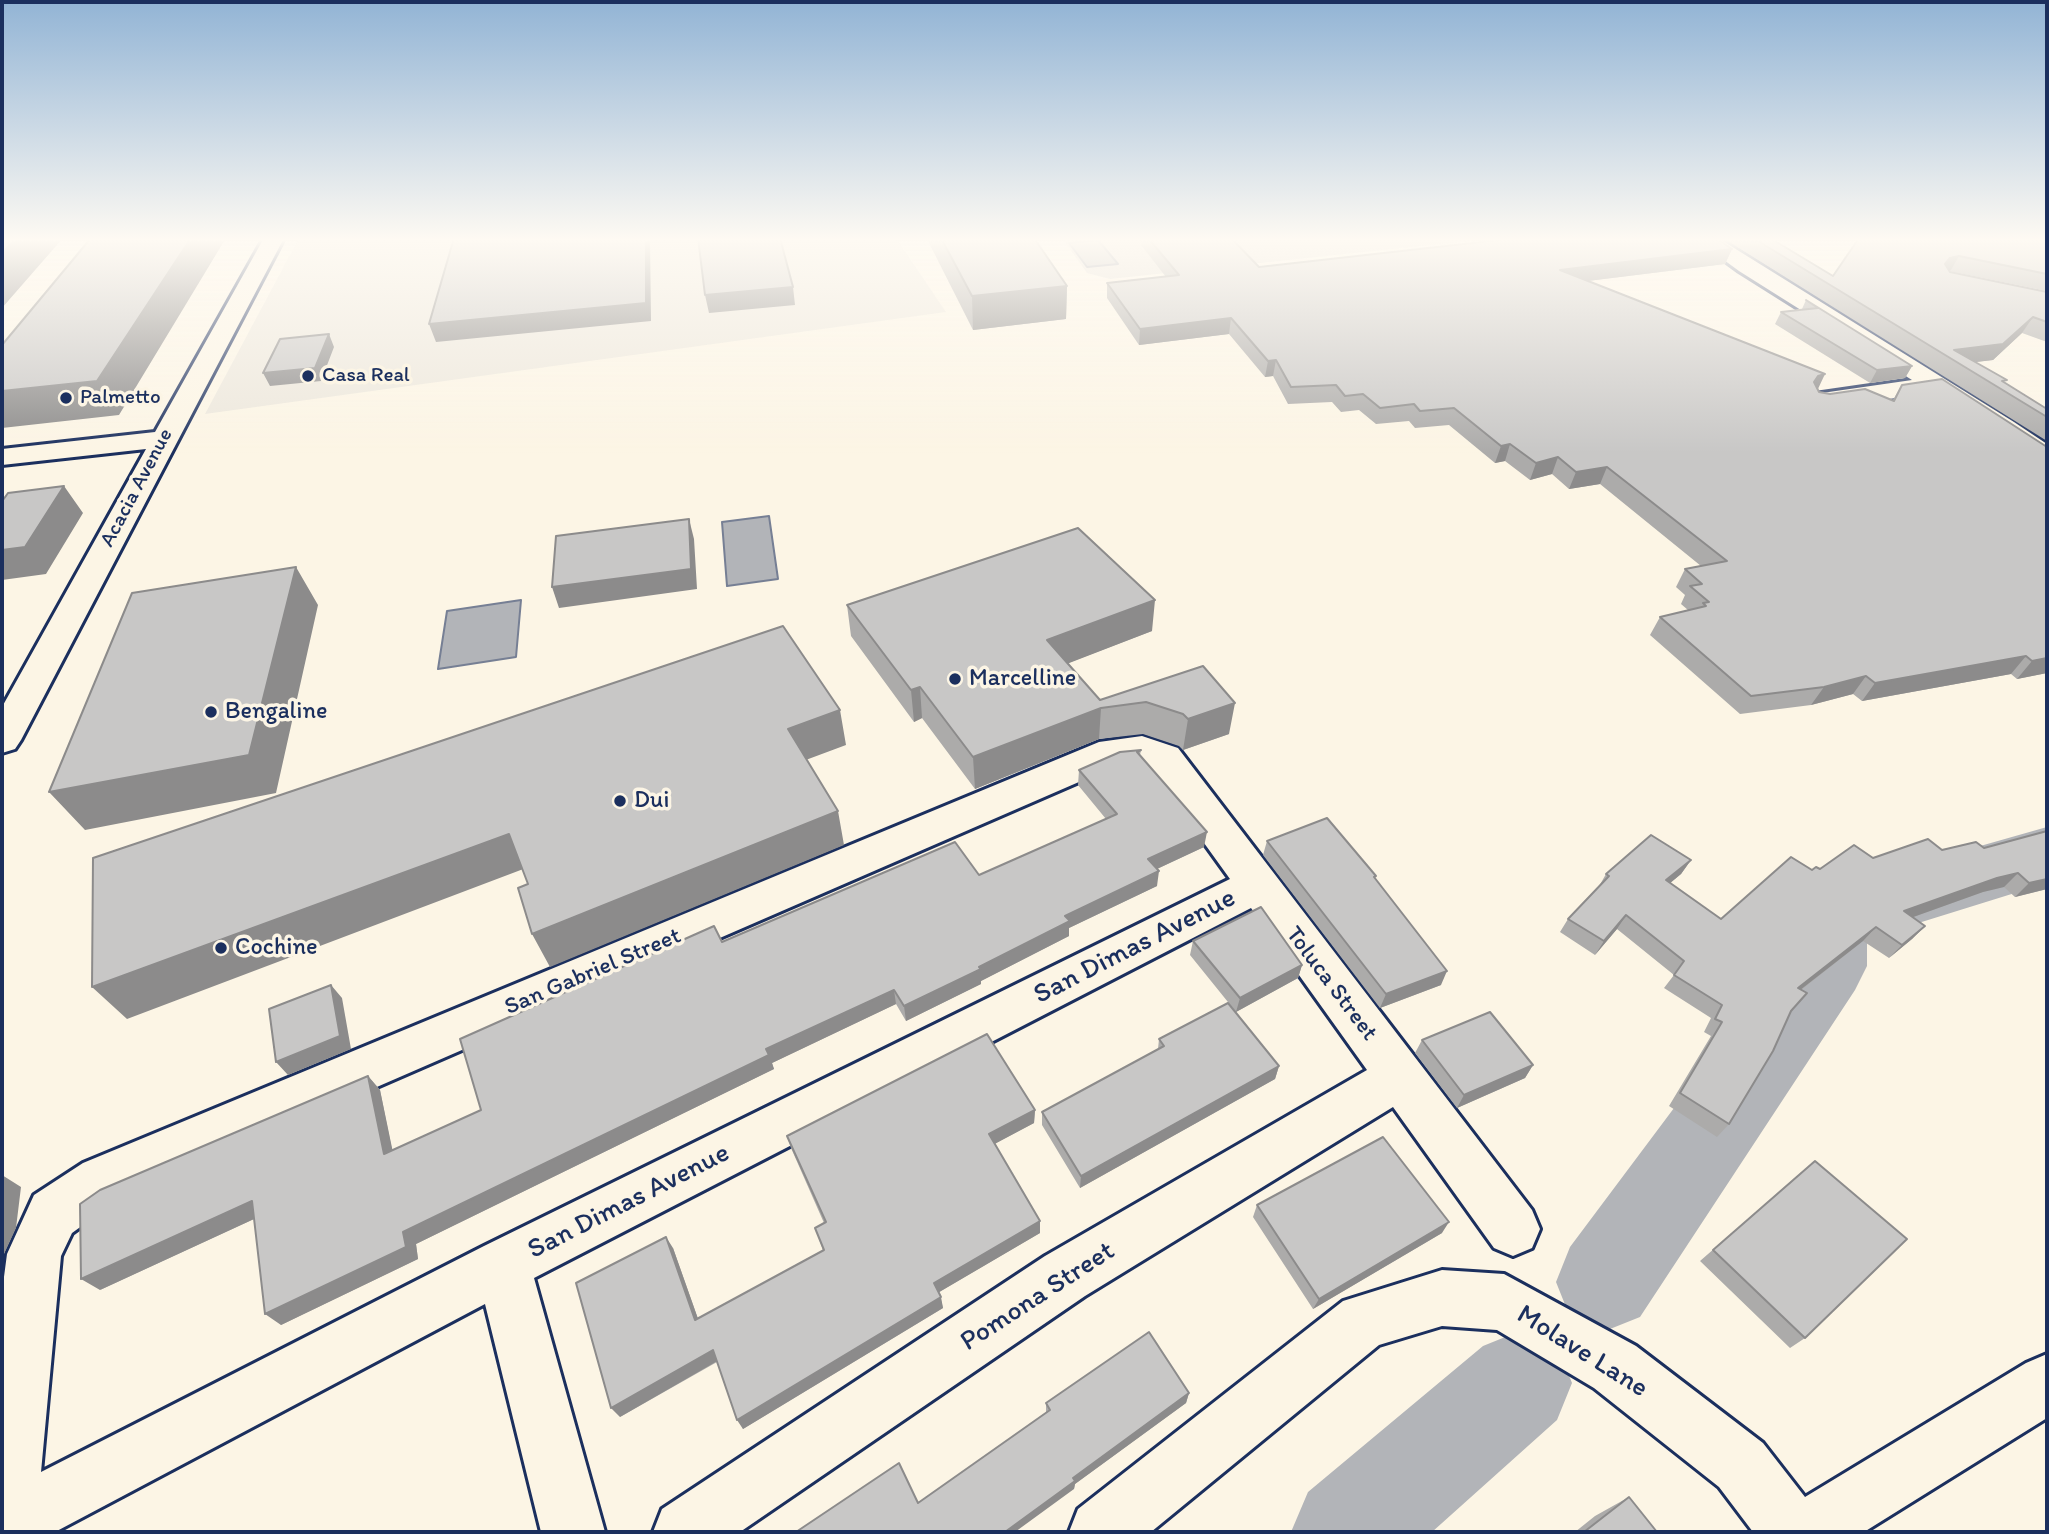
<!DOCTYPE html>
<html>
<head>
<meta charset="utf-8">
<style>
  body { margin:0 }
  #map { position:relative; width:2049px; height:1534px; overflow:hidden; background:#fcf5e5; font-family:Itim,sans-serif }
  canvas { display:block }
  .frame { position:absolute; inset:0; border:4px solid #1b2f5e; pointer-events:none }
</style>
</head>
<body>
<div id="map">
<canvas width="2049" height="1534"></canvas>
<div class="frame"></div>
</div>
<script>
const ctx = document.querySelector('canvas').getContext('2d');
ctx.lineJoin = 'round';
function paint(path, color) { ctx.fillStyle = color; ctx.fill(path, 'evenodd'); }
function stroke(path, color, width, dash) { ctx.strokeStyle = color; ctx.lineWidth = width; ctx.lineCap = dash ? 'butt' : 'round'; ctx.setLineDash(dash || []); ctx.stroke(path); }
function write(font, color, halo, rows, align = 'center') {
  ctx.font = font + ' Itim,sans-serif'; ctx.lineWidth = 7; ctx.setLineDash([]); ctx.textBaseline = 'middle'; ctx.strokeStyle = halo; ctx.fillStyle = color; for (const [text, x, y, turn = 0] of rows) {
    ctx.save(); ctx.translate(x, y); ctx.rotate((+turn || 0) * Math.PI / 180); ctx.textAlign = isNaN(turn) ? turn : align; if (halo) ctx.strokeText(text, 0, 0); ctx.fillText(text, 0, 0); ctx.restore();
  }
}
const built = new Path2D(`
  M299,238H896L946,312L205,414Z`);
const green = new Path2D(`
  M1062,238H1496L1110,279L1087,273Z`);
const water = new Path2D(`
  M1098,240L1118,264L1087,267L1069,243Z
  M769,516L778,579L727,586L722,522Z
  M521,600L516,657L438,669L447,611Z`);
const river = new Path2D(`
  M2047,827V883L1867,939V966L1855,990L1640,1317L1605,1331L1570,1317L1556,1282L1570,1247L1787,957L1789,919L1801,897Z
  M1520,1331L1557,1346L1572,1383L1557,1420L1432,1532H1291L1308,1492L1483,1346Z`);
const minor = new Path2D(`
  M264,238H284L21,740L15,749L2,753V707L146,449L2,465V449L155,432Z
  M1694,238H1718L2014,422L2047,444V464L2037,462L1932,393L1824,408L1815,406L1811,400L1815,394L1912,380L1739,271Z
  M1142,736L1178,748L1532,1210L1540,1229L1532,1248L1513,1256L1494,1248L1393,1107L1085,1296L740,1532H653L662,1509L1045,1256L1367,1070L1251,908L534,1278L605,1532H541L485,1304L55,1532H2V1292L7,1254L34,1195L83,1163L1099,742ZM1139,763L1150,768L1230,879L484,1246L41,1472L61,1256L72,1233L119,1199L1118,765Z
  M1442,1270L1504,1274L1636,1346L1763,1443L1805,1497L2026,1363L2047,1354V1418L1864,1532H1753L1719,1487L1594,1388L1497,1330L1442,1326L1379,1345L1151,1532H1069L1078,1509L1343,1301Z`);
const wall = new Path2D(`
  M928,238H1034L1067,286L1066,319L973,330L929,243Z
  M1141,238H1231L1259,267L1732,249L1725,264L1588,281L1818,389L1819,392L1830,394L1893,400L1902,385L2047,447V673L2017,679L2011,674L1862,701L1853,694L1811,705L1740,714L1650,635L1660,617L1688,610L1681,604L1685,595L1676,587L1685,569L1701,566L1600,484L1569,489L1552,474L1530,480L1505,461L1495,463L1449,425L1415,428L1409,421L1376,424L1359,410L1341,412L1332,402L1288,404L1273,376L1265,377L1229,334L1139,345L1107,298V283L1166,277L1141,245Z
  M1723,238H1770L1833,276L2047,238V291L1949,271L1950,272L2047,292V342L2022,333L1993,360L1975,362L2005,383L2047,409V441Z
  M1806,300L1912,366L1905,378L1870,383L1775,324L1781,312L1802,309Z
  M847,605L1152,631L1068,663L1100,700L1203,666L1229,734L1183,750L1179,746L1143,734L1099,739L975,789L922,718L914,722L851,636Z
  M1141,750L1140,755L1204,847L1157,869V886L1069,928V936L981,981V984L906,1021L896,1004L772,1063L774,1069L416,1244L418,1259L281,1325L254,1219L100,1290L368,1076L380,1090L392,1150L481,1110L722,942L979,875L1106,819L1078,785L1079,770Z
  M1267,841L1375,878L1441,985L1380,1008L1263,855Z
  M1984,848L2047,889L2015,897L2004,887L1983,892L1913,917L1925,926L1912,939L1889,958L1863,941L1801,990L1791,1011L1729,1124L1717,1137L1669,1106L1711,1036L1704,1032L1711,1018L1664,988L1674,975L1617,929L1595,955L1560,932L1568,919L1598,888L1606,874L1691,860L1681,874L1670,883L1721,919L1812,870L1873,858L1942,850Z
  M1193,941L1302,965L1298,978L1236,1012L1190,955Z
  M1159,1039L1279,1066L1275,1079L1080,1188L1042,1125V1112L1158,1049Z
  M1422,1040L1533,1065L1525,1078L1457,1108L1415,1053Z
  M1035,1110L1034,1123L994,1144L1040,1233L939,1292L943,1308L743,1429L717,1362L620,1417L673,1248L698,1319L823,1250L815,1228L824,1223L791,1148L787,1136Z
  M1815,1161L1805,1338L1790,1348L1700,1261Z
  M1257,1205L1442,1233L1313,1309L1253,1217Z
  M1189,1393L1186,1403L1075,1484L1074,1489L796,1532L918,1503L1046,1413V1403Z
  M1629,1497L1657,1532H1575L1595,1516Z`);
const shadedWall = new Path2D(`
  M17,238H63L2,308V253Z
  M191,238H226L119,415L2,428V391Z
  M646,238H650L651,321L436,342L429,324Z
  M1732,249L1725,264L1555,285L1560,270Z
  M1959,256L1951,270L1941,272L1945,264L1950,258Z
  M1067,286L1066,319L973,330L972,296Z
  M793,287L795,305L709,313L705,295Z
  M2033,317L2022,333L1993,360L1960,364L1954,350Z
  M1231,318L1229,334L1139,345L1140,329Z
  M329,334L334,347L321,381L270,386L263,373Z
  M1276,360L1273,376L1265,377L1268,361Z
  M1912,366L1905,378L1870,383L1877,370Z
  M1825,374L1817,391L1805,399L1818,376Z
  M1510,444L1505,461L1495,463L1501,446Z
  M1558,457L1552,474L1530,480L1536,463Z
  M1607,467L1600,484L1569,489L1576,472Z
  M64,486L83,513L46,574L2,580V550Z
  M689,519L694,539L697,589L559,608L552,587Z
  M296,567L318,605L276,793L85,830L49,792Z
  M1155,600L1152,631L1046,672L1047,640Z
  M2026,656L2011,674L1862,701L1875,683Z
  M2047,658V673L2017,679L2032,661Z
  M1866,676L1853,694L1811,705L1824,687Z
  M920,687L922,718L914,722L911,690Z
  M1235,703L1229,734L1183,750L1188,719Z
  M1101,708L1099,739L975,789L973,757Z
  M840,710L846,745L795,764L788,729Z
  M838,811L844,845L550,967L532,934Z
  M1207,832L1204,847L1146,874L1148,859Z
  M509,834L526,868L127,1019L92,987Z
  M1691,860L1681,874L1657,894L1666,880Z
  M1159,871L1157,886L1069,928V936L981,981V984L906,1021L904,1006L979,967L1065,916Z
  M2018,873L2004,887L1983,892L1891,925L1904,911L1997,878Z
  M2047,879V889L2015,897L2029,883Z
  M1626,915L1617,929L1595,955L1604,941Z
  M1925,926L1912,939L1889,958L1902,945Z
  M1876,927L1863,941L1786,1001L1798,988Z
  M1302,965L1298,978L1236,1012L1240,998Z
  M1447,971L1441,985L1380,1008L1386,994Z
  M331,985L342,998L351,1049L288,1075L276,1062Z
  M894,990L896,1004L772,1063L774,1069L416,1244L418,1259L281,1325L265,1314L403,1232L766,1049Z
  M1533,1065L1525,1078L1457,1108L1464,1095Z
  M1279,1066L1275,1079L1080,1188L1081,1176Z
  M368,1076L380,1090L396,1167L384,1154Z
  M1035,1110L1034,1123L989,1147V1134Z
  M2,1175L21,1187L16,1228L4,1254L2,1282Z
  M252,1201L267,1213L100,1290L81,1279Z
  M1040,1221V1233L936,1294L934,1283Z
  M1449,1222L1442,1233L1313,1309L1319,1299Z
  M666,1237L673,1248L702,1330L695,1320Z
  M941,1297L943,1308L743,1429L737,1420Z
  M713,1350L719,1360L620,1417L611,1408Z
  M1189,1393L1186,1403L1075,1484L1074,1489L1015,1532H1005L1073,1478Z`);
const building = new Path2D(`
  M2,238H17L2,253Z
  M91,238H191L97,381L2,391V345Z
  M454,238H646V303L429,324Z
  M698,238H780L793,287L705,295Z
  M941,238H1034L1067,286L972,296Z
  M1148,238H1231L1259,267L1517,238H1716L1732,249L1560,270L1825,374L1818,376L1814,382L1819,392L1830,394L1865,389L1894,401L1902,385L1942,379L2047,447V658L2032,661L2026,656L1875,683L1866,676L1824,687L1751,696L1660,617L1706,606L1703,603L1709,602L1690,586L1702,584L1685,569L1727,561L1607,467L1576,472L1558,457L1536,463L1510,444L1501,446L1454,408L1420,411L1414,404L1380,408L1363,394L1345,396L1336,385L1291,387L1276,360L1268,361L1231,318L1140,329L1107,283L1179,275Z
  M1753,238H1770L1833,276L1859,238H2047V274L1959,256L1950,258L1945,264L1950,272L2047,292V322L2033,317L2003,344L1954,350L2007,380L2002,381L2047,409V417Z
  M1806,300L1912,366L1877,370L1781,312L1818,308Z
  M329,334L315,368L263,373L280,339Z
  M64,486L25,547L2,550V500H3L8,493Z
  M689,519L691,569L552,587L556,536Z
  M1078,528L1155,600L1047,640L1100,700L1203,666L1235,703L1188,719L1183,714L1146,702L1101,708L973,757L920,687L911,690L847,605Z
  M296,567L249,755L49,792L132,593Z
  M783,626L840,710L788,729L838,811L532,934L518,888L528,884L509,834L92,987L93,858Z
  M1141,750L1137,752L1207,832L1148,859L1159,871L1065,916L1070,921L979,967L981,969L904,1006L894,990L766,1049L769,1055L403,1232L406,1247L265,1314L252,1201L81,1279L80,1204L100,1190L368,1076L384,1154L481,1110L460,1039L714,926L722,942L955,842L979,875L1117,814L1079,770L1120,752Z
  M1327,818L1376,876L1374,877L1447,971L1386,994L1267,841Z
  M2047,831V879L2029,883L2018,873L1997,878L1904,911L1925,926L1902,945L1876,927L1798,988L1807,993L1791,1011L1773,1051L1729,1124L1680,1093L1722,1022L1715,1019L1722,1005L1674,975L1684,961L1626,915L1604,941L1568,919L1609,876L1606,874L1651,835L1691,860L1666,880L1721,919L1791,857L1812,870L1816,867L1820,869L1854,845L1873,858L1928,839L1942,850L1976,842L1984,848Z
  M1261,907L1302,965L1240,998L1193,941Z
  M331,985L340,1036L276,1062L269,1009Z
  M1228,1003L1279,1066L1081,1176L1042,1112L1164,1046L1159,1039Z
  M1490,1012L1533,1065L1464,1095L1422,1040Z
  M987,1034L1035,1110L989,1134L1040,1221L934,1283L941,1297L737,1420L713,1350L611,1408L576,1283L666,1237L695,1320L824,1250L815,1228L826,1222L787,1136Z
  M1383,1137L1449,1222L1319,1299L1257,1205Z
  M1815,1161L1907,1239L1805,1338L1713,1250Z
  M1149,1332L1189,1393L1073,1478L1075,1481L1005,1532H796L899,1463L918,1503L1050,1410L1046,1403Z
  M1629,1497L1657,1532H1584Z`);
const markers = [
  [308,376,7,"#1b2f5e"],
  [66,398,7,"#1b2f5e"],
  [955,679,7,"#1b2f5e"],
  [211,712,7,"#1b2f5e"],
  [620,801,7,"#1b2f5e"],
  [221,948,7,"#1b2f5e"]
];
const farPoinames = [
  ["Casa Real",322,376],
  ["Palmetto",80,398]
];
const farStreetnames = [
  ["Acacia Avenue",137,488,-62]
];
const poiNames = [
  ["Marcelline",969,679],
  ["Bengaline",225,712],
  ["Dui",634,801],
  ["Cochine",235,948]
];
const streetNames = [
  ["San Gabriel Street",593,972,-23],
  ["Toluca Street",1331,984,53]
];
const nearStreetnames = [
  ["San Dimas Avenue",1135,947,-27],
  ["San Dimas Avenue",629,1202,-27],
  ["Pomona Street",1038,1297,-33],
  ["Molave Lane",1582,1352,32]
];
paint(built, '#ece7dc');
paint(green, '#dfdbd4');
paint(water, '#b2b4b8');
stroke(water, '#767f94', 2);
paint(river, '#b2b4b8');
stroke(minor, '#1b2f5e', 6);
paint(minor, '#fcf5e5');
paint(wall, '#acabaa');
paint(shadedWall, '#8c8b8b');
paint(building, '#c8c7c6');
stroke(building, '#8c8b8b', 2);
const sky = ctx.createLinearGradient(0, 0, 0, 453);
sky.addColorStop(0, '#92b4d5');
sky.addColorStop(0.53, '#fefaf3');
sky.addColorStop(1, '#fefaf300');
ctx.fillStyle = sky;
ctx.fillRect(0, 0, 2049, 453);
for (const [x, y, r, color] of markers) { const dot = new Path2D(); dot.arc(x, y, r, 0, 2 * Math.PI); ctx.fillStyle = color; ctx.fill(dot); stroke(dot, '#fcf5e5', 2.5); }
write('21px', '#1b2f5e', '#fcf5e5', farPoinames, 'left');
write('21px', '#1b2f5e', '#fcf5e5', farStreetnames);
write('24px', '#1b2f5e', '#fcf5e5', poiNames, 'left');
write('24px', '#1b2f5e', '#fcf5e5', streetNames);
write('28px', '#1b2f5e', '#fcf5e5', nearStreetnames);
</script>
</body>
</html>
